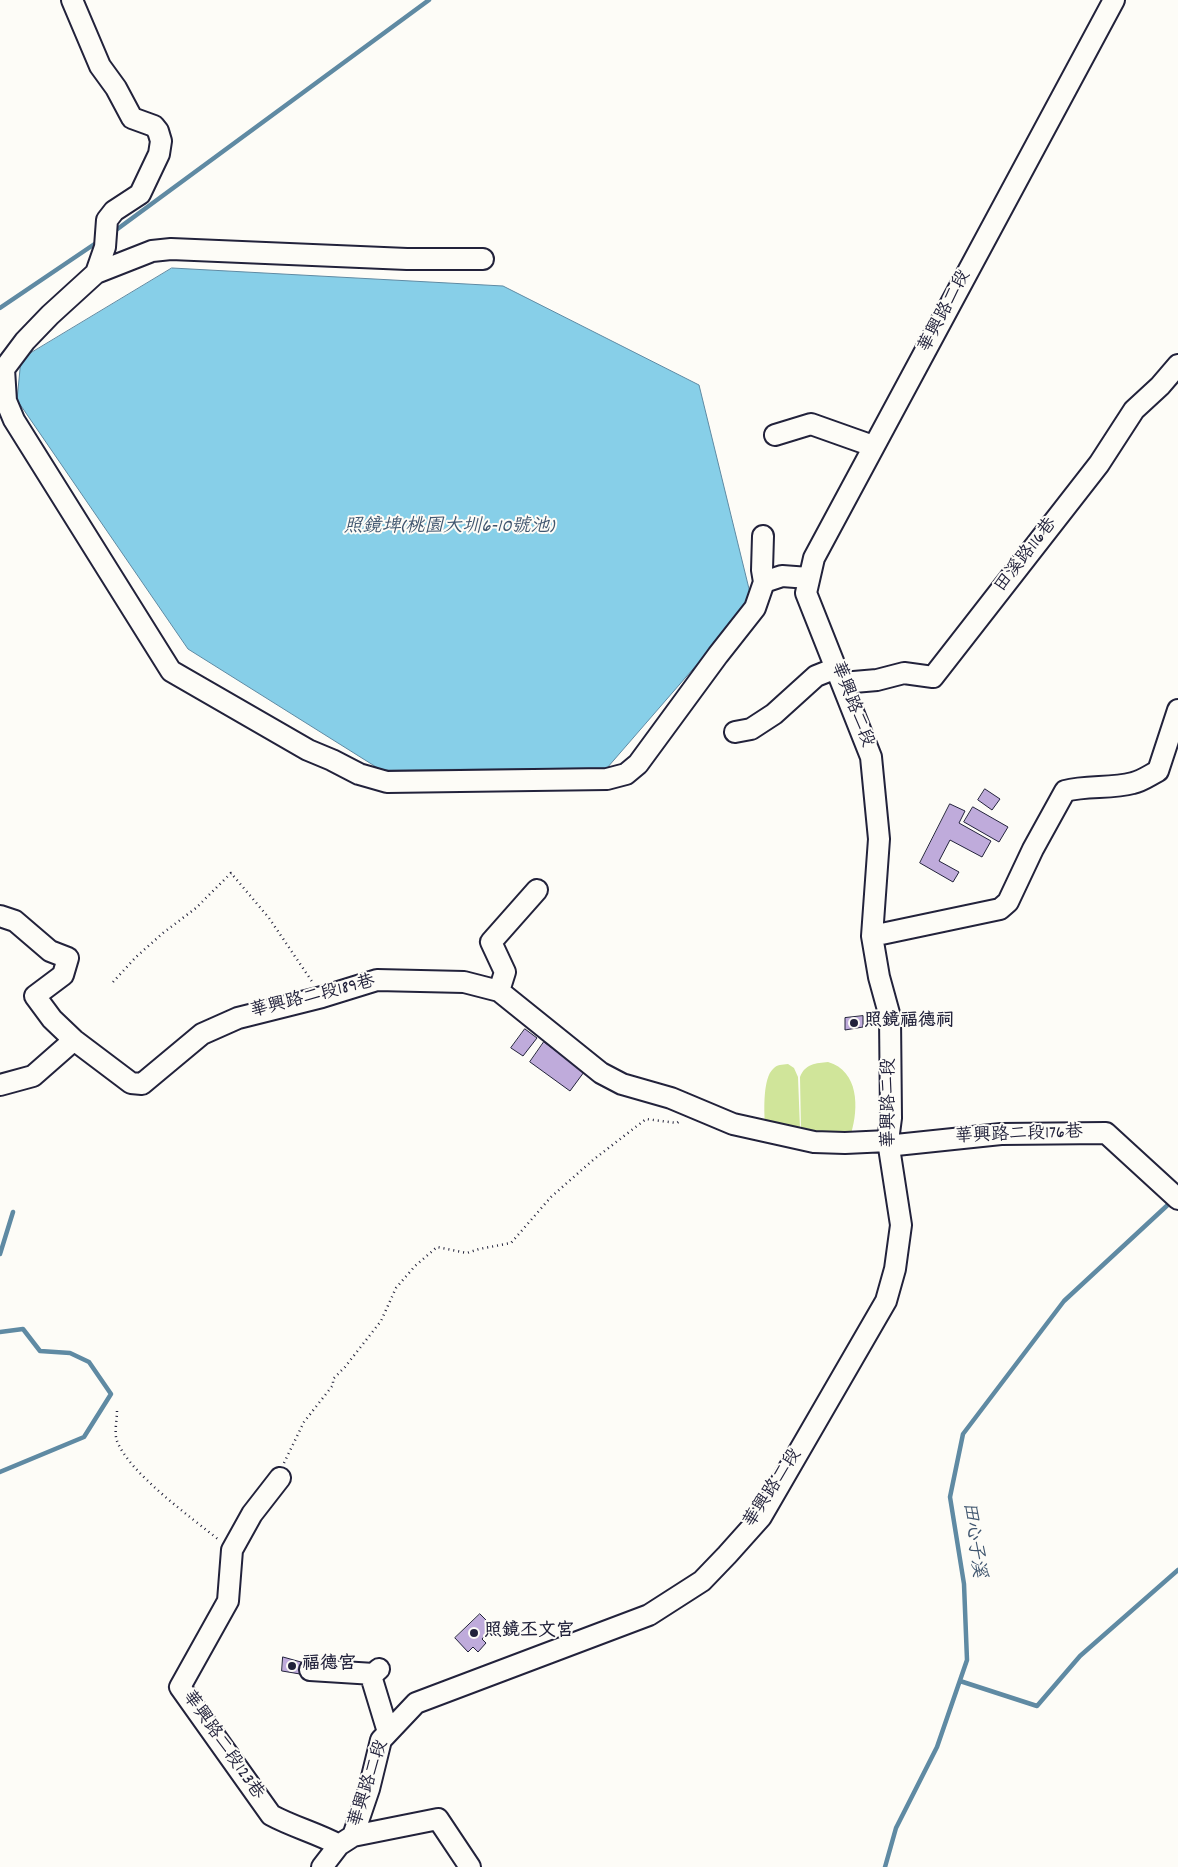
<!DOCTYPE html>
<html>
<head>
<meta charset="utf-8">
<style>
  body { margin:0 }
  canvas { display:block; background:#fdfcf7 }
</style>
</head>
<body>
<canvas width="1178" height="1867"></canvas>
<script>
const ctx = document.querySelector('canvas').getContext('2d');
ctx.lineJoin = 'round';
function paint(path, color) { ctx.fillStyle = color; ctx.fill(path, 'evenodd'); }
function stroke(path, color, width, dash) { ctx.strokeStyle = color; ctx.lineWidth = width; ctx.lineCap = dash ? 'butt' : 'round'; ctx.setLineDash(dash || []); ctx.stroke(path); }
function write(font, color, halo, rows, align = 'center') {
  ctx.font = font + ' Dekko,"LXGW WenKai TC",sans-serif'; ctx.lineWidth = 4; ctx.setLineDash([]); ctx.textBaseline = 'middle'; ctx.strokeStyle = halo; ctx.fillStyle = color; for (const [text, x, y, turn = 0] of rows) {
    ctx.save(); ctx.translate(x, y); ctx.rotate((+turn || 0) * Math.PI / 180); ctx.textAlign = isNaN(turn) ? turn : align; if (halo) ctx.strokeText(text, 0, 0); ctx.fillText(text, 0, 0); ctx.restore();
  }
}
const green = new Path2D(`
  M828,1062C859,1071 859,1108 851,1134L811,1133L801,1130L800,1077C805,1064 816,1063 828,1062Z
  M788,1064L794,1068L798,1077L800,1129L765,1124C764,1110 763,1078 773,1069C777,1064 782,1065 788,1064Z`);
const water = new Path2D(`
  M172,268L503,286L699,385L752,601L607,768L381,770L188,649L17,400L21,359Z`);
const stream = new Path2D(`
  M112,233L429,0
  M0,308L99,241
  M0,1254L13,1212
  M0,1332L23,1329L40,1351L70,1353L89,1362L111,1394L84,1437L0,1472
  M960,1681L1037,1706L1080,1656L1178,1570
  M885,1867L896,1828L937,1747L967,1660L964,1584L950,1497L963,1434L1064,1301L1172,1201`);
const building = new Path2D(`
  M985,789L1000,799L992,810L978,800Z
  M950,804L965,811L959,823L991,841L982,857L950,840L939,861L959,872L953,882L920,863Z
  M973,807L1008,827L999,842L964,822Z
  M863,1016V1027L845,1030V1018Z
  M525,1029L537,1038L523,1056L511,1048Z
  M544,1042L584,1072L570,1091L530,1062Z
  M480,1614L493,1627L482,1639L486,1643L478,1652L473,1647L468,1652L455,1638Z
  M283,1657L301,1662L300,1674L282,1671Z`);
const path = new Path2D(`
  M113,982L136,957L163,933L196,908L231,873L269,918L313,983
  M117,1411C117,1420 114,1433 117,1441C129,1473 192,1518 219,1540
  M284,1463L304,1422L333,1385V1379L345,1367L381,1321L396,1288L415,1266L437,1247L467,1253L479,1249L511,1243L551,1197L593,1160L646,1119L677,1123L681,1120`);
const minor = new Path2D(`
  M72,0L100,66L116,88L132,118L154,126L158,131L161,141L159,154L140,194L114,211L107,220L105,247L96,273L50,315L25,341L4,369L6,401L14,420L171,671L308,750L332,760L359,774L387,782L607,779L626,774L638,764L718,655L755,608L764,582L762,570L763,536
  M96,273L152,251L171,249L407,259H483
  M775,435L811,424L873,446
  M764,582L782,576L809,578
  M842,683L877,680L904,673L933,677L1099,464L1134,410L1160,386L1178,365
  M735,732L751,729L774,714L816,676L836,668
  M0,916L15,921L50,951L68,958L63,975L35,996L52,1019L74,1040L131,1083L142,1084L202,1034L238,1018L322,997L377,980L464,982L499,991L601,1073L622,1084L671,1098L733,1124L814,1142L845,1143L888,1141L896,1145L1001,1134L1106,1133L1178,1199
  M872,936L1000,909L1008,902L1033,849L1065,791C1087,785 1111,789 1133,783C1142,781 1150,775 1158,771L1178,710
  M499,991L505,972L491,942L537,890
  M0,1085L33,1076L74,1040
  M280,1478L252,1514L232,1550L228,1601L180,1687L271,1815C293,1827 317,1833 339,1845
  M379,1669L371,1676L388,1732
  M310,1670L374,1674
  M353,1836L438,1819L470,1867
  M322,1867L339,1845L353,1836L369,1789L381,1740L416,1703L649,1615L702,1581L727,1555L761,1517L886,1301L895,1269L901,1225L888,1141L891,1118L890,1017L879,977L872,936L879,839L871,757L806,593L814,558L1114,0`);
const markers = [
  [854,1023,5,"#22223b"],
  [474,1633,5,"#22223b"],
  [292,1666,5,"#22223b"]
];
const streetNames = [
  ["華興路二段",946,312,-62],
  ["田溪路116巷",1027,556,-52],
  ["華興路二段",851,705,69],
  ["華興路二段189巷",313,998,-14],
  ["華興路二段",891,1103,-90],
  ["華興路二段176巷",1019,1136,-2],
  ["華興路二段",774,1489,-57],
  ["華興路二段123巷",222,1746,55],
  ["華興路二段",370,1784,-72]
];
const poiNames = [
  ["照鏡福德祠",864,1023],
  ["照鏡丕文宮",484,1633],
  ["福德宮",302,1666]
];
const waterNames = [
  ["照鏡埤(桃園大圳6-10號池)",449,528],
  ["田心子溪",972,1540,82]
];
paint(green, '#d0e59a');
paint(water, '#87cfe8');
stroke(water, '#5f8aa3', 1);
stroke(stream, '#5f8aa3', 4.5);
paint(building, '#bfabdb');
stroke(building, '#22223b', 1);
stroke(minor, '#22223b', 24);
stroke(path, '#22223b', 2.5, [1, 4]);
stroke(minor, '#fdfcf7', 20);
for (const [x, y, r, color] of markers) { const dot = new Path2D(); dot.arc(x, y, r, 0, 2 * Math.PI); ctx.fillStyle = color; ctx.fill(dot); stroke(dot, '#fdfcf7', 2); }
write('18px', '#22223b', '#fdfcf7', streetNames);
write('bold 18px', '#22223b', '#fdfcf7', poiNames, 'left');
write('italic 19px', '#40566f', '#fdfcf7', waterNames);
</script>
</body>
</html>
